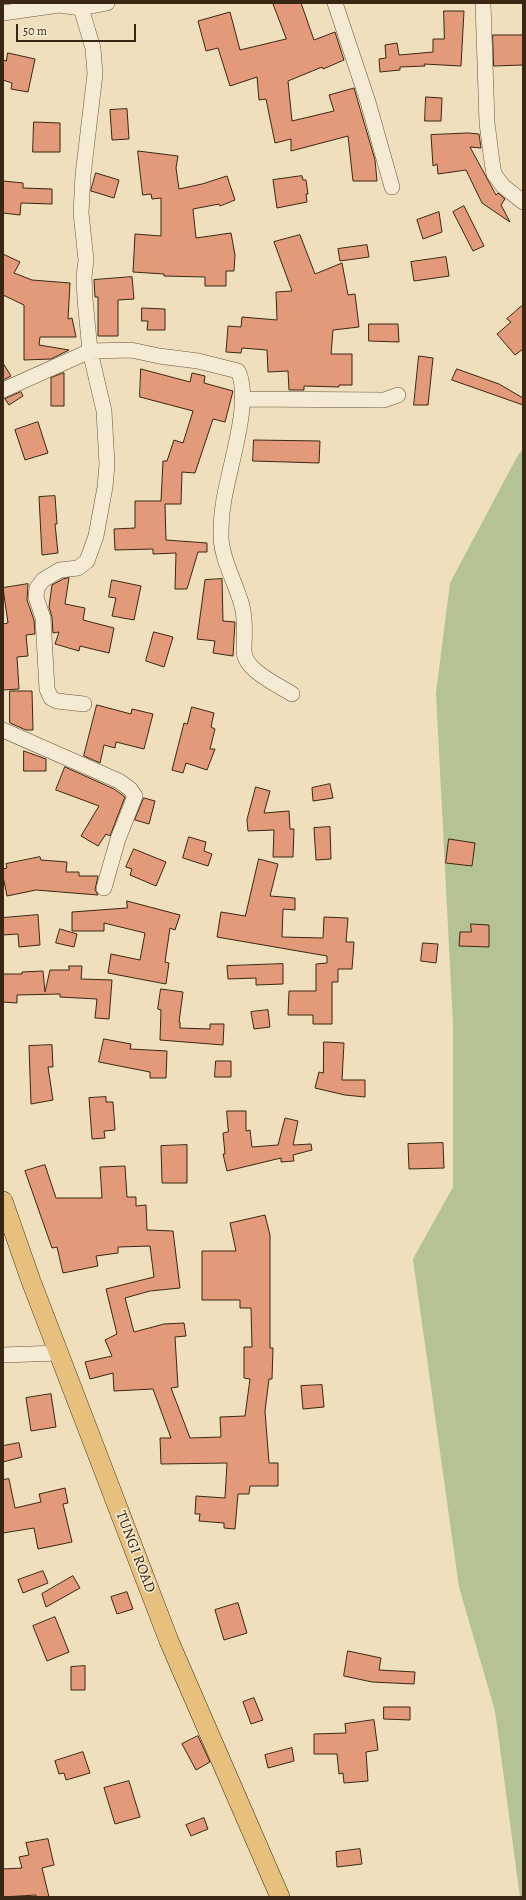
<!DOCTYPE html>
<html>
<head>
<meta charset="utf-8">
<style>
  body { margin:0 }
  #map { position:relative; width:526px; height:1900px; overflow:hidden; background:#efdfbc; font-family:Alegreya,serif }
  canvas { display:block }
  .frame { position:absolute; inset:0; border:4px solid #3a2713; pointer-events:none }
  .scale { position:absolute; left:16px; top:24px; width:120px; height:18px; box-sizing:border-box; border:2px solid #3a2713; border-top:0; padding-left:5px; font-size:12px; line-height:14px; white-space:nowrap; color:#3a2713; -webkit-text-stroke:3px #f5ead3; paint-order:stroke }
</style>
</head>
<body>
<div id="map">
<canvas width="526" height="1900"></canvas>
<div class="frame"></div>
<div class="scale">50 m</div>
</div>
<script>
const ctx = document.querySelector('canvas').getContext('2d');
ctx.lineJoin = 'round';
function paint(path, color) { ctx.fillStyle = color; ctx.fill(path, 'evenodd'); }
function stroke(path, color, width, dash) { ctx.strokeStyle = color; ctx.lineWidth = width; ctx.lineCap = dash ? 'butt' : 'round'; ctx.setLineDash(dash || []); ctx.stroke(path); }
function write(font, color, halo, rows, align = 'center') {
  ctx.font = font + ' Alegreya,serif'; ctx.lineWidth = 3.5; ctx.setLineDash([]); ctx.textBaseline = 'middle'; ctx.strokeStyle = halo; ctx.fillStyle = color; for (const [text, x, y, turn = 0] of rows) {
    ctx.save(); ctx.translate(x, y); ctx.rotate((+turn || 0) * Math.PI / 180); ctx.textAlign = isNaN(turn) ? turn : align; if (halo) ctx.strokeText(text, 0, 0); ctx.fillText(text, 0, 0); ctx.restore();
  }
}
const green = new Path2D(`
  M523,449V1897H520L495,1711L459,1587L413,1259L453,1187V1024L436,693L450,583L518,455Z`);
const building = new Path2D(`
  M273,3H301L314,40L335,32L344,60L323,69L322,67L288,81L292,121L334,111L329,95L354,88L375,160L377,181H353L348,136L291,151V139L275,143L266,99L259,100L257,77L230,86L218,48L206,51L198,21L230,12L240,50L286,39Z
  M444,11H464L461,66L424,64L425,66L400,67V70L380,72L379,59L386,58L385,45L397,43L399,55L433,52V39H444Z
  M493,35H523V65L494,66Z
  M8,53L35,59L28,92L11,89L12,83L3,80V60L6,61Z
  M426,97L442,98L441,121H425Z
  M127,109L129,139L112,140L110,110Z
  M34,122L60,123V152H33Z
  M468,133L479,134L481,148L470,147L496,195L498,193L505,199L501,205L510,222L482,203L466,170L438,174L437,164L433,166L431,135Z
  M138,151L178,156L176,168L179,189L202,184L227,176L235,200L220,206L219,204L193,209L196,238L231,233L235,255L234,271H226V286H205V277L164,276V274L133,272L135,234L161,236V198L152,199L151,194L143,195Z
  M96,173L119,180L114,198L91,191Z
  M302,176L303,180H306L308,194H306L307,202L277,208L273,180Z
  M3,181L23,183V188L52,189V204L21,203L20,215L3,213Z
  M464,206L484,246L473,251L453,212Z
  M439,212L442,232L423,239L417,220Z
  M300,235L315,274L342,263L348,295L355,294L359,327L333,330L331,354H352V385H339V387L304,386V390H289L288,371L268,372L267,350L242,348L241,353L226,352L228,326L241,327L242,317L277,320L276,292L292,291L274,242Z
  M367,245L369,257L340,261L338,249Z
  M3,254L20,262L14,273L32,280L70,283L68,319L72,318L76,337H40L39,345L69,350L51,359L24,360V305L3,295Z
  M446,257L449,276L414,281L411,262Z
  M132,277L134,299L118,300V336H98V297H95L94,280Z
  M523,305V349L515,355L497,334L511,322L507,319Z
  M142,308L165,309V330H147L148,321H142Z
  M369,324H398L399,342L369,341Z
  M419,356L433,358L428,405H414Z
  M3,363L11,376L3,380Z
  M141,369L190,382L192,373L205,376L204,383L233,391L225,422L213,419L195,473L182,472L181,504H165L166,540L207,543V552H198L187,589H175L176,553L153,554V549L115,550L114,529L135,528V501H161L163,461H167L174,440L183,443L193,411L140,397Z
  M457,369L499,384L523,398V405L452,380Z
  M64,373V406H51V378Z
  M21,392L23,396L9,405L5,399Z
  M38,422L48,453L25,460L15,430Z
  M254,440L320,441L319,463L253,461Z
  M55,496L57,524H55L58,553L42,555L39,497Z
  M69,578L65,604L85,608L83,620L114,628L109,653L80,646L79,651L55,644L59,632L53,633L52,617L49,607L52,585L63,579Z
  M222,579L223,621L235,622L233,656L213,653L215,641L197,639L205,580Z
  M112,580L141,586L134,620L112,616L116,598L109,597Z
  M28,584L27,600L34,620L35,634L26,635L28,656L17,657L19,689L3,690V624L8,623L3,588Z
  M154,632L173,637L164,667L146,661Z
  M10,691H32L33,730H26L10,723Z
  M97,705L131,714L132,709L153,714L144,749L116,742L115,748L104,745L100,763L84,756Z
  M192,707L214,713L211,727L215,729L210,749H215L207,770L186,763L183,773L172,770L184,723L187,724Z
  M24,751L46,759V771H24Z
  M65,767L114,789L125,797L110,836L106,834L98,846L81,836L99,806L56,790Z
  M330,784L333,798L313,801L312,788Z
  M256,787L270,791L264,813L289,811L290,829H294L293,857H273L274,830L248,831L247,820Z
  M144,798L155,801L149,824L135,820Z
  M330,827L331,859L316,860L314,828Z
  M189,837L206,842L204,851L212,854L208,866L183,858Z
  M449,839L475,843L472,866L446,863Z
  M134,849L166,862L156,886L130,875L132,869L126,867Z
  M40,857L41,860L67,862L66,872H79V876H98L95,890L98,895L36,890L7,896L3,876V869L7,868L6,864Z
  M259,859L278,864L270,896L295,898V910L283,909L282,937L323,938L324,917L348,918L346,942H354L352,969H338V982H332V1024H313V1015H288L289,991H316V964L327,963V956L217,937L221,912L245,916Z
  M127,901L180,915L175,930L170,928L165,962L169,963L166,984L108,973L111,954L140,960L145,933L104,923V931H72V912L127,908Z
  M38,915L40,945L19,947L18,934L3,935V918Z
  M471,924L489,925V947L459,946L460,932H471Z
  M60,929L77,934L74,947L56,943Z
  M423,943L438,944L436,963L421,961Z
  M283,964V984L256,985V978L228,979L227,966Z
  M69,966H82L81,979L112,980L109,1019L95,1018L97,999L60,997V994L17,995V1003L3,1002V974H22V972L43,971L45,992L50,970H69Z
  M161,989L183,992L179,1022H180V1028L210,1029V1024H224L223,1045L160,1040L161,1010L158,1009Z
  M268,1010L270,1027L254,1029L251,1012Z
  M104,1039L131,1044L130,1049L167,1051L166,1078H150V1072L99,1062Z
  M324,1042L344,1043L342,1080H365V1097L345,1095L315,1088L319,1072L323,1073Z
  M52,1045L53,1067H48L53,1100L31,1104L29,1046Z
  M216,1061H231V1077H215Z
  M106,1097V1102H113L115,1130L104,1131L105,1138L92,1139L89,1098Z
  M227,1111H246V1131L250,1130L252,1147L278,1145L285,1118L298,1121L293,1145L311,1144L312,1150L293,1155L294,1161L281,1162V1158L227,1171L223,1154H225L223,1133L228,1132Z
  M443,1143L444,1168L409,1169L408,1144Z
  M187,1145V1183H162L161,1146Z
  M45,1165L56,1198H102L100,1167L125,1166L127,1197H136V1206L146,1205L147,1230L173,1231L180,1288L150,1291L125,1298L134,1332L164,1324L184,1323L186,1336L175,1337L178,1387L171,1388L190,1438L221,1437L220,1417L245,1416L250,1379L244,1378V1347H252L251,1308H240V1300H202V1251H236L230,1223L265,1215L270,1235V1348H273L272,1379H269L265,1411L269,1463H278V1486H250L249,1494H238L235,1529L224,1528V1523L199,1521L200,1514H195L196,1496L225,1498L227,1463L161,1464L160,1438H171L153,1389L114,1391L113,1373L90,1379L85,1362L112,1356L105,1340L117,1334L106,1289L154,1277L150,1246L118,1247V1253L96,1256L98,1266L63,1273L57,1247L52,1248L25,1171Z
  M322,1385L324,1407L303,1409L301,1386Z
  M51,1394L56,1427L31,1431L26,1398Z
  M19,1443L22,1457L3,1462V1446Z
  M9,1479L15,1508L41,1502L39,1494L65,1488L68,1503L63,1504L72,1542L38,1549L34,1528L3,1533V1480Z
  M43,1571L48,1583L23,1593L18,1580Z
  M73,1576L80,1588L46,1607L42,1594Z
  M127,1592L133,1609L117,1614L111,1597Z
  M238,1603L247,1633L224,1640L215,1610Z
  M55,1617L69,1652L47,1661L33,1626Z
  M348,1651L381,1658L379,1670L415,1672L414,1684L372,1682L344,1676Z
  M85,1666V1690H71V1667Z
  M254,1698L263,1720L251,1724L243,1702Z
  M384,1707H410V1720L384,1719Z
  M374,1720L378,1750L366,1752L368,1781L344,1783L343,1773L339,1774L337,1754H314V1734L346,1733L345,1724Z
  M198,1736L210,1762L196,1770L182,1744Z
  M292,1748L294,1761L268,1768L265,1755Z
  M83,1752L90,1773L66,1780L64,1773L59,1774L55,1761Z
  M129,1781L140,1817L115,1824L104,1788Z
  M204,1818L208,1829L191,1836L186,1825Z
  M48,1839L54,1865L42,1868L49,1897H36V1895L3,1897V1869L22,1868L19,1857L29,1855L26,1843Z
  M360,1849L362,1864L337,1867L336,1852Z`);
const minor = new Path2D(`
  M335,3L368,102L392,187
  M483,3L487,123L492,162L494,174L503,186L523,202
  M81,8L93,48L95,74L83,175L81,213L86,260L84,277L85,299L90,351L104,411L107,464L105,487L96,536L87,561L78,568L60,570L43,580L37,588L36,597L43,618L47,689L51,698L57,701L84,704
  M3,13L59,5L81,8L107,3
  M3,390L90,351L131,350L159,356L198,361L238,371C253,401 227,472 223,506C221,516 221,528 221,539C223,563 236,583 242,606C246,620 244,636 244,651C244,670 278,685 292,694
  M242,399L384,400L398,395
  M3,730L119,781L130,789L135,796L118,839L104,888
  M3,1355L59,1353`);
const major = new Path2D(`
  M3,1201L31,1281L169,1641L280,1897`);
const streetNames = [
  ["TUNGI ROAD",135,1552,69]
];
paint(green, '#b5c294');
paint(building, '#e29a7a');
stroke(building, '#3a2713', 1);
stroke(minor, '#67553d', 16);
stroke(major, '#3a2713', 20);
stroke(minor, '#f5ead3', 15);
stroke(major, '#e8c07e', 19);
write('15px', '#3a2713', '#f5ead3', streetNames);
</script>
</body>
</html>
